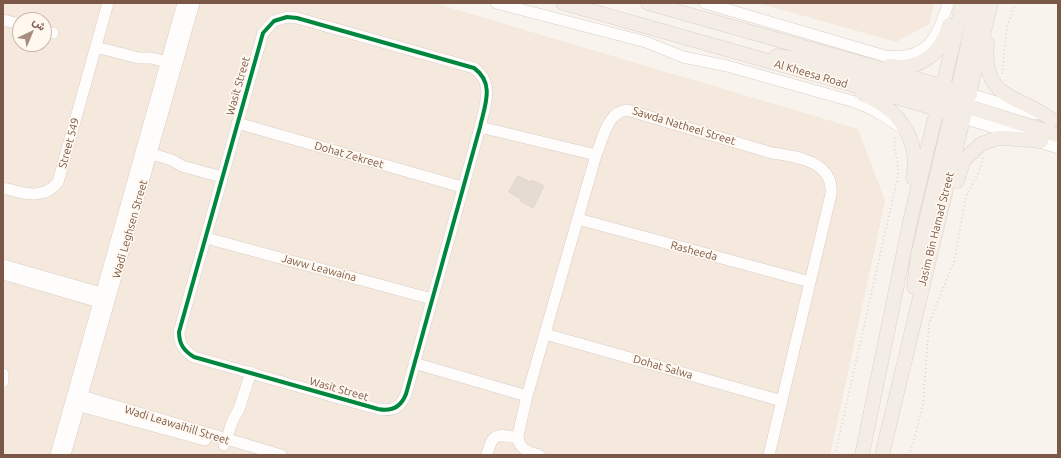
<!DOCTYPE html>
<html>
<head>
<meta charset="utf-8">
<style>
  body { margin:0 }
  #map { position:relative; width:1061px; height:458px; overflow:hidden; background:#f8f3ec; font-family:Ubuntu,Vazirmatn,sans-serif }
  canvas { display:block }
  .frame { position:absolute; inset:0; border:4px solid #7b5747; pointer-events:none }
  .north { position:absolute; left:12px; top:12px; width:40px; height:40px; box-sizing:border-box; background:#fff8ef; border:1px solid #cab8ac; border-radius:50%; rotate:44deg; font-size:11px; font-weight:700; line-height:16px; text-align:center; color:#7b5747 }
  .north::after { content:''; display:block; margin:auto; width:14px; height:18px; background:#a78e81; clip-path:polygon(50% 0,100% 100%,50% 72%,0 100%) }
</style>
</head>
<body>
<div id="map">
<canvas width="1061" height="458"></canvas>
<div class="frame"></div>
<div class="north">ش</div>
</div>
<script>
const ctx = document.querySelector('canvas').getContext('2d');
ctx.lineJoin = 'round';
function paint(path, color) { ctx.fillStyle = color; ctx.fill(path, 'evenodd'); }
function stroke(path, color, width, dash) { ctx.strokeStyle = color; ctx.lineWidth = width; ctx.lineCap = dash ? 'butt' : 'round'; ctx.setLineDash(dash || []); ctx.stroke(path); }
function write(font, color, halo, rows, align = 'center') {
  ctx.font = font + ' Ubuntu,sans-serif'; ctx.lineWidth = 3.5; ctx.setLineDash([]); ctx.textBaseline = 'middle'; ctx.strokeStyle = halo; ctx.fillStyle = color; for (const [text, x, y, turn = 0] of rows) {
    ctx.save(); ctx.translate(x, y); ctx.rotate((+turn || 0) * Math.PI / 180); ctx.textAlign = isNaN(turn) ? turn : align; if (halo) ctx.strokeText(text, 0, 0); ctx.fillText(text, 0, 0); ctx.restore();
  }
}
const residential = new Path2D(`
  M3,3H434L858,129L885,201L830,455H3ZM20,20H44V44H20Z
  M758,3H934L929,24L896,42Z`);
const building = new Path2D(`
  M518,176L530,182L532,180L544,186L533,208L520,201L521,199L509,192Z`);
const path = new Path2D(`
  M1002,74L1007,27L1016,3
  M835,455L898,175C900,162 891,146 896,136
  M909,455L915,437L923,405L929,324L954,261L966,197L981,167L983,158`);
const minor = new Path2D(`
  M496,3L646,42L683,57L727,66L855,102L874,110L901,127
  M705,3L885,56C926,61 938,39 948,3
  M287,17L297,18L474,68C495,83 485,105 480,127L406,394C401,407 392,412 378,409L194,357C184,351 179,344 179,332L263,33L274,21Z
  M3,20L20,24
  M44,31L53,33
  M96,47L139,58H151L175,64
  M970,94L1035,114
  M964,118L1058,148
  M237,123L462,187
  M480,127L596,155
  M145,152L172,160L182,166L222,177
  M3,188C23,193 43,201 58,182L108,3
  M578,219L810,282
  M206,238L432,299
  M3,265L108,295
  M3,274L106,304
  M545,334L782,401
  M414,363L527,396
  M3,374V382
  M75,394L281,455
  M73,404L205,440
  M224,445L233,420L239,409L251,372
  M56,455L183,3
  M65,455L194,3
  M487,455C493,432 496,434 518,438
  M539,455C528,452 518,449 518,435L527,396L596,155C603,139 607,112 627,110L772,153C797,156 834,162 831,194L769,455`);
const major = new Path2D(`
  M563,3L924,105L964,118
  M648,3L970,94
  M987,43C982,102 1018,93 1052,120
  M777,56L809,61L941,98C952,100 961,102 970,94
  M889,66C919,71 942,54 949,25
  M863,95C898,107 921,141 913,178
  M956,98L977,3
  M959,104L1058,135
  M957,181L964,160L981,144L998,138H1005L1041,141
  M914,287L918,255L953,106
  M862,455L911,217L963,3
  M882,455L991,3`);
const cycleway = new Path2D(`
  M287,17L297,18L474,68C495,83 485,105 480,127L406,394C401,407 392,412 378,409L194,357C184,351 179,344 179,332L263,33L274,21Z`);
const streetNames = [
  ["Al Kheesa Road",811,74,16],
  ["Wasit Street",238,86,-74],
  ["Sawda Natheel Street",684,126,17],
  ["Street 549",69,143,-75],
  ["Dohat Zekreet",349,155,16],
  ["Wadi Leghsen Street",130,229,-74],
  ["Jasim Bin Hamad Street",936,229,-76],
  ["Rasheeda",694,251,15],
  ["Jaww Leawaina",319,268,15],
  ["Dohat Salwa",663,367,16],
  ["Wasit Street",339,389,16],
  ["Wadi Leawaihill Street",177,425,17]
];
paint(residential, '#f5e8dc');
paint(building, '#e5dbd3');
stroke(building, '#e2d5cd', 1);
stroke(minor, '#d8cec8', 12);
stroke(major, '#dad0c8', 15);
stroke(path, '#dcd1cd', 1.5, [1, 3]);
stroke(minor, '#fefdfc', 11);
stroke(major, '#f3ede6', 14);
stroke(cycleway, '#00873e', 4);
write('11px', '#7b5747', '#fff8ef', streetNames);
</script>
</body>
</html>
